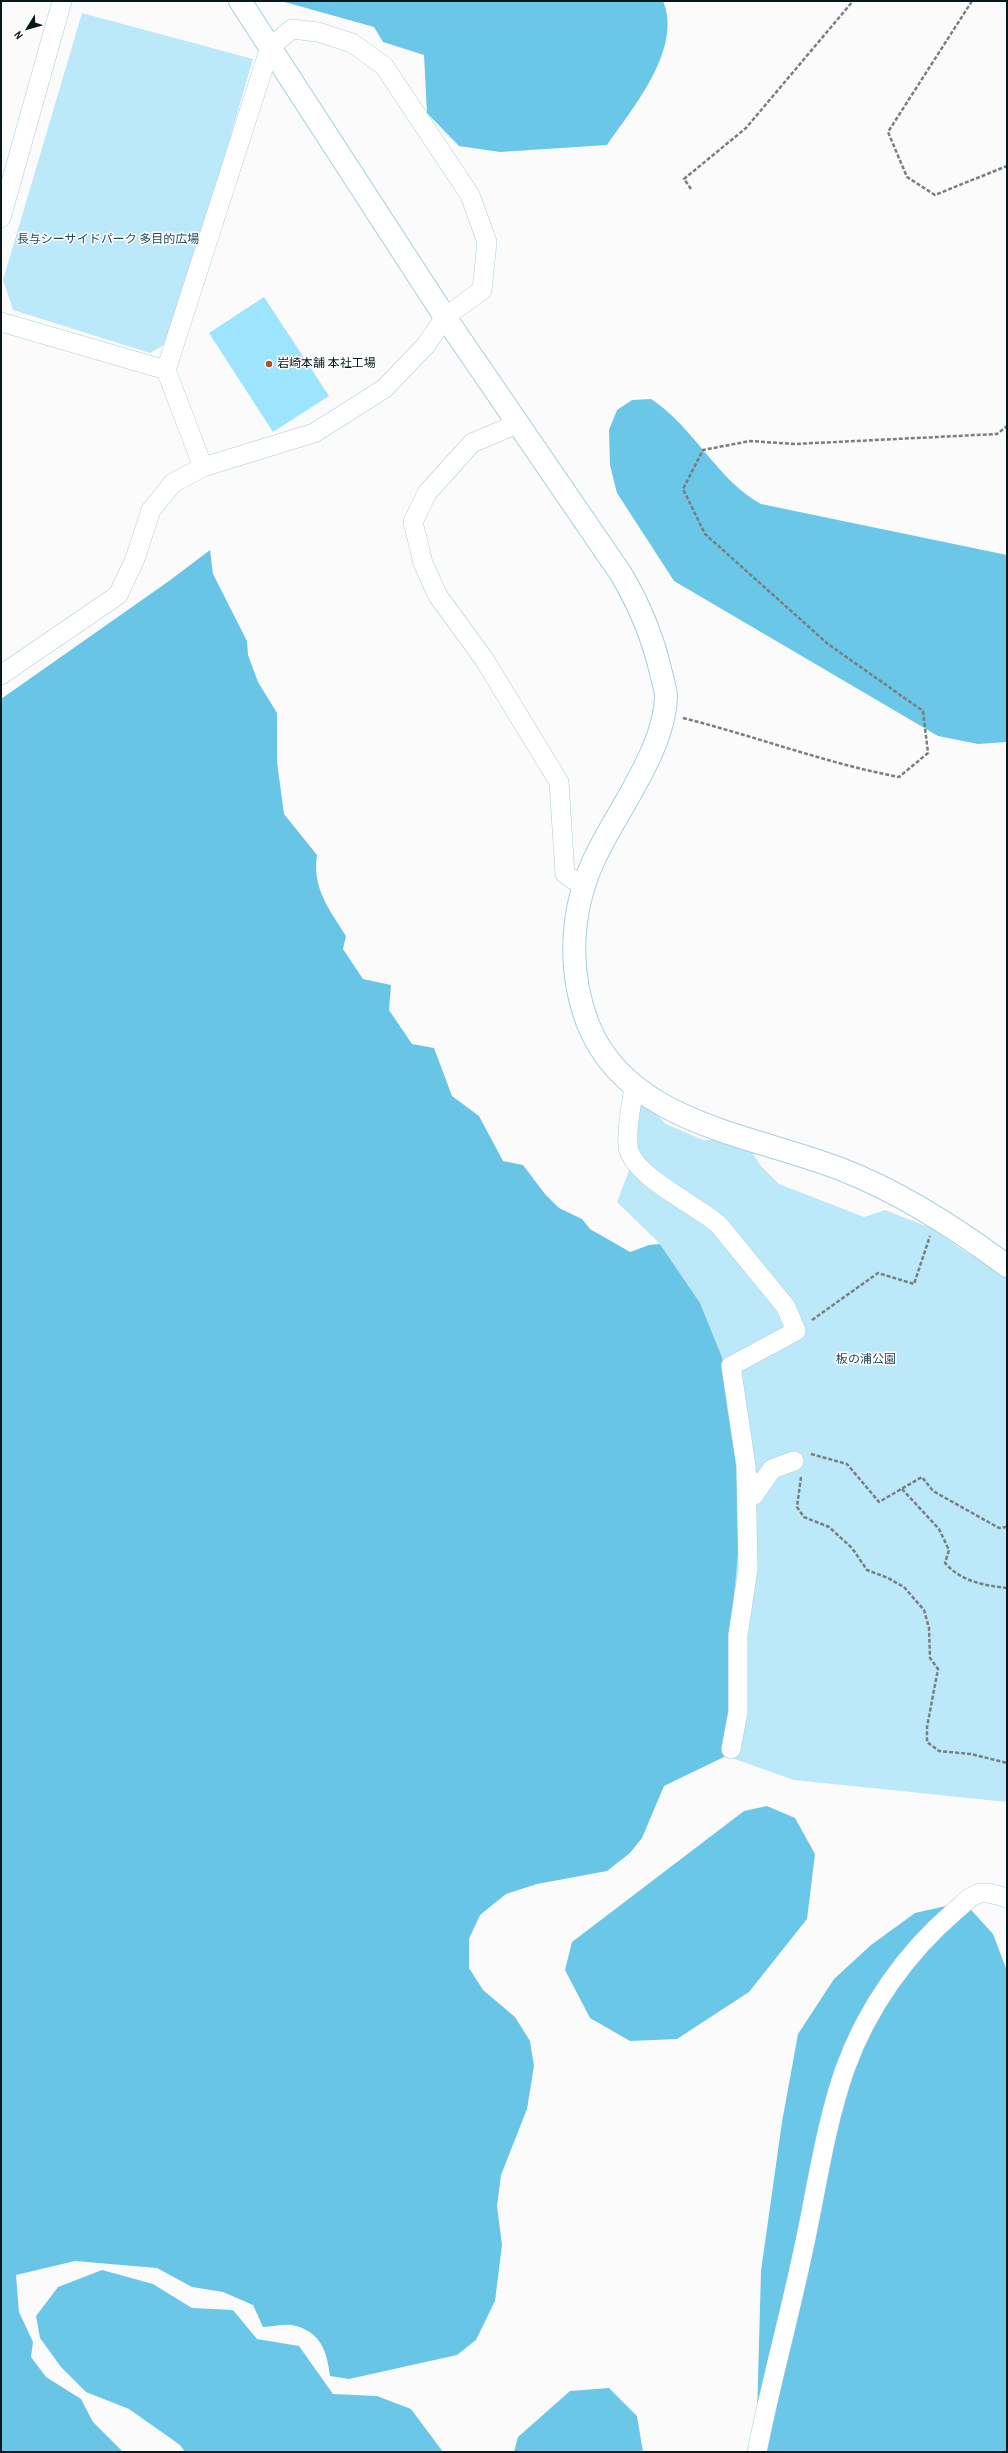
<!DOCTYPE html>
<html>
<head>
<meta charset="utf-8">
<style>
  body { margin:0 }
  #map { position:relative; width:1008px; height:2453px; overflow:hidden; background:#fbfbfb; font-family:"Archivo Narrow",sans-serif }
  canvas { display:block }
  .frame { position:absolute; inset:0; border:2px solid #0a181e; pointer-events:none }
  .north { position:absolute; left:8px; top:8px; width:40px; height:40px; -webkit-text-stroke:3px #fff; paint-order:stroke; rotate:233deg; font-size:11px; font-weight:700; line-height:16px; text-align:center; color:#0a181e }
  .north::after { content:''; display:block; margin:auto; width:14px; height:18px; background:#0a181e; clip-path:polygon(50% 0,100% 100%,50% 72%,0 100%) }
</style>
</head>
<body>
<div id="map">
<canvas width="1008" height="2453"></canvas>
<div class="frame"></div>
<div class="north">N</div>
</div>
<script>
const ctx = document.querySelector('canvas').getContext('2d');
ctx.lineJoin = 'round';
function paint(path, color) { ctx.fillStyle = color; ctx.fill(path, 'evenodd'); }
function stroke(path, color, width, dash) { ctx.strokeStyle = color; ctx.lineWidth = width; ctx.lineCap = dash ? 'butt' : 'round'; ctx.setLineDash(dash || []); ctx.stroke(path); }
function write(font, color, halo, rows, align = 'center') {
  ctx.font = font + ' "Archivo Narrow","Noto Sans JP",sans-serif'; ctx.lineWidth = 3; ctx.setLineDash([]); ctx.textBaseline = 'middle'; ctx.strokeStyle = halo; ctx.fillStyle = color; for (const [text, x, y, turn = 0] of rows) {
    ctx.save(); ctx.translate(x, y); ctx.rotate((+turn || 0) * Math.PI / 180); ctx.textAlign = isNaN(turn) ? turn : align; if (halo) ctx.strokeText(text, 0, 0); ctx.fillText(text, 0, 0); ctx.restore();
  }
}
const green = new Path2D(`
  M82,13L253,59L171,341L150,353L13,310L3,280Z
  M639,1102L651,1109L666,1124L703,1140H717L750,1149L761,1166L779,1184L864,1217L885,1210L931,1228L967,1253L1007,1276V1802L794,1780L726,1756L740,1486L722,1357L700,1303L660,1244L617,1202L633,1160Z`);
const forest = new Path2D(`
  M281,1H663C683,48 633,108 607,145L500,152L459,146L427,113L424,55L383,42L374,27Z
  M651,399C694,427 717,480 761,504L1007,555V742L978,744L938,736L674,581L617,493L610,465L609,430L617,410L632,400Z
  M767,1806L795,1818L815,1854L807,1919L749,1992L677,2039L630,2041L590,2018L565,1970L572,1942L744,1811Z
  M964,1902L993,1934L1007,1971V2452H756L761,2271L782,2122L798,2034L834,1979L871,1945L915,1913Z
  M102,2270L153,2284L192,2308L233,2310L257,2339L299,2346L333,2394L377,2396L411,2409L443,2452H185L180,2445L129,2409L86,2392L61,2367L40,2338L36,2316L58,2287Z
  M609,2388L637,2416L643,2452H514L518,2437L570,2391Z`);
const water = new Path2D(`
  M210,550L213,574L247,641L248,655L258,682L277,713V762L284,814L317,855C312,888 329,909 346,936L343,949L363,979L391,985L389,1010L412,1044L434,1048L452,1096L479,1116L503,1161L523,1165L545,1194L559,1208L582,1219L590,1229L630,1252L649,1245L660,1244L700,1303L722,1357L730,1399L740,1486L738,1552L731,1631L734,1715L726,1756L664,1786L642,1838L630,1853L607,1871L537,1884L506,1894L480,1915L469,1939V1968L483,1990L515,2017L530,2041L534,2066L527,2109L501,2175L497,2206L502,2245L495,2301L476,2340L457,2355L349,2379L330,2376C327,2350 320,2331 292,2325C283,2324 272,2327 263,2327L253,2305L223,2292L192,2287L157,2268L75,2261L16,2275L19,2312L33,2342L31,2357L46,2377L81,2399L93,2422L123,2452H1V699L169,581Z`);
const building = new Path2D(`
  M264,297L329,396L273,432L209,333Z`);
const path = new Path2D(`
  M972,1L888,132L907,177L935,195L1007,166
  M691,189L684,179L746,128L853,1
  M683,718C755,736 825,763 899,777L928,753L923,711L828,644L705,534L683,489L703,450L750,441L795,444L997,434L1007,426
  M812,1320L878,1273L914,1284L930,1236
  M811,1454L847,1464L879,1502L922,1477L933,1491L999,1528L1007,1527
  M801,1477L797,1507L804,1517L829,1527L852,1548L867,1570L888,1578L904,1587L924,1610L929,1628L930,1658L938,1669L927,1727V1742L939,1751L971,1754L1007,1763
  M902,1489L939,1529L949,1550L945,1563C962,1582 983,1585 1007,1588`);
const street = new Path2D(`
  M1,218L62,1
  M1,322L166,370
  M517,424L472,443L427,493L413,522L423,563L438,596L484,659L559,782L565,874L584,887
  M1,675L118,595L135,559L151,510L173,483L203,467L314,433L349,411L385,388L426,345L445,317L482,290L487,242L470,195L384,66L352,43L318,32L292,29L270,47L166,370L203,467
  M634,1085C632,1103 626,1129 628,1146C631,1176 699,1206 719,1225L786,1307L796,1331L731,1366L746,1466L748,1569L738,1635V1712L731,1749
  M749,1478L754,1495L772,1469L794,1461
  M757,2452C770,2386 788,2322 802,2256C816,2194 824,2129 845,2069C867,2008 906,1953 955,1911C962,1905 972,1894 981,1893C989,1892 1000,1896 1007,1898`);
const secondary = new Path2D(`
  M240,1L445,317L621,574C640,606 653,637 661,673C663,681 666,690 666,697C665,729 648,762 633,789C620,813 604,837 593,862C570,913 568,972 588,1024C628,1125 756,1135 843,1170C902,1193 956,1228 1007,1266`);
const markers = [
  [269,364,4,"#b6511f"]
];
const parkNames = [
  ["長与シーサイドパーク 多目的広場",108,240],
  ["板の浦公園",866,1360]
];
const poiNames = [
  ["岩崎本舗 本社工場",277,364]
];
paint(green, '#bce9fa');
paint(forest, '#6bc7e8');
paint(water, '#69c5e6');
paint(building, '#9de4ff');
stroke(street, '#a8cedd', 20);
stroke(secondary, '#a8cedd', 24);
stroke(path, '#787f83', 2.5, [4, 2]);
stroke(street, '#fff', 19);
stroke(secondary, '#fff', 22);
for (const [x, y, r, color] of markers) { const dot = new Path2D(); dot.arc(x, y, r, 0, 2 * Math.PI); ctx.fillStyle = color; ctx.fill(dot); stroke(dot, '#fff', 1.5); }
write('12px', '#234b5a', '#fff', parkNames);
write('12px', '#0a181e', '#fff', poiNames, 'left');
</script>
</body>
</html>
